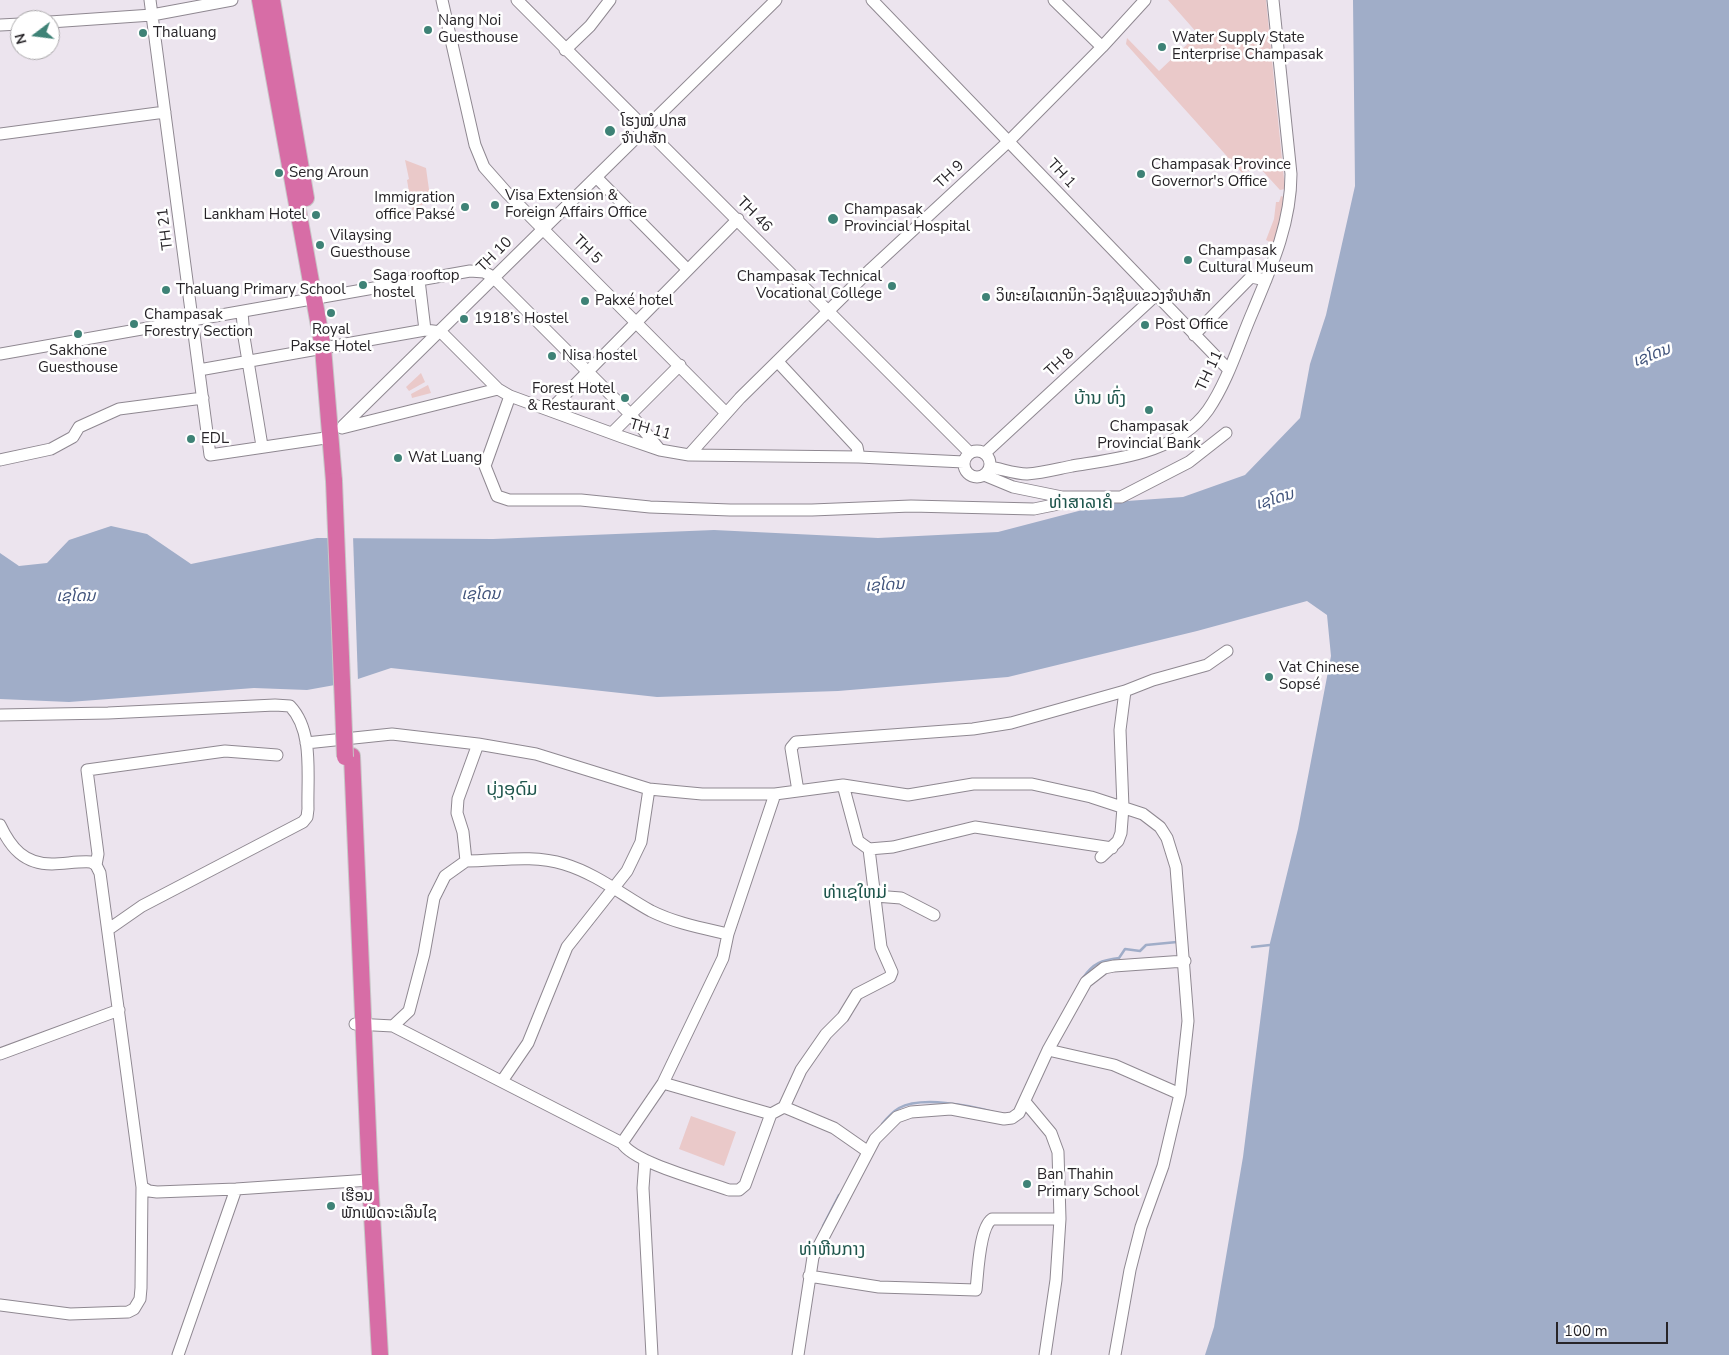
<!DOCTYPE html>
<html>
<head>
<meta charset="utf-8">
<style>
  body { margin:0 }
  #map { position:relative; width:1729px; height:1355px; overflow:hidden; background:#ece4ee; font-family:"Nunito Sans",sans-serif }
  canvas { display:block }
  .north { position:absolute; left:10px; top:10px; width:50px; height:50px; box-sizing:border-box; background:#fff; border:1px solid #a9a7a9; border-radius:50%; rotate:255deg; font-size:14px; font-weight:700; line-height:20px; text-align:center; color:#272428 }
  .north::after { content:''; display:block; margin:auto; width:18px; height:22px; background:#3e8276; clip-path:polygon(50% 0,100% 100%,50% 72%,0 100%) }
  .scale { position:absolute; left:1556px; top:1322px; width:112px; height:22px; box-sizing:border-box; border:2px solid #272428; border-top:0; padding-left:6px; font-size:15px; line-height:18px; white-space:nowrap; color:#272428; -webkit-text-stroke:4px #fff; paint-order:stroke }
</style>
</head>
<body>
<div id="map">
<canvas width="1729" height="1355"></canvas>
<div class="north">N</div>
<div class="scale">100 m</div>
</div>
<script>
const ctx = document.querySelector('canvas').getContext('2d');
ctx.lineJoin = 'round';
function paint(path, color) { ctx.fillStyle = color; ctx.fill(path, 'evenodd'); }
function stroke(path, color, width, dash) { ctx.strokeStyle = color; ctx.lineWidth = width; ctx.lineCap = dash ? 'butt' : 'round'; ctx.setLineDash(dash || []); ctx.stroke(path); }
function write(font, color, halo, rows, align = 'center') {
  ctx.font = font + ' "Nunito Sans","Noto Sans Lao",sans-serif'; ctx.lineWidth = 5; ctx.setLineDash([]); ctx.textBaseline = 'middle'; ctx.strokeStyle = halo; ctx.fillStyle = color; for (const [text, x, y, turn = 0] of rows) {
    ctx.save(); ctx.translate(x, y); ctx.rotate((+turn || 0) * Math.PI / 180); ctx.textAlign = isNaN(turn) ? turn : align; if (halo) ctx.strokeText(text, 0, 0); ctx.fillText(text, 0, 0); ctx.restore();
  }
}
const green = new Path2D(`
  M1168,0H1266L1285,189L1280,190L1259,167L1242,173L1126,44L1127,38L1159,71L1198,34Z
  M405,160L426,168L430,197L419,208L412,210L407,180L409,179Z
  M1281,196L1284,197L1281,220L1274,244L1266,240L1274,219L1276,202H1279Z
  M421,373L425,382L409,391L406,387Z
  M428,385L431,393L412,398L411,394Z
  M691,1116L736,1132L724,1166L679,1149Z`);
const water = new Path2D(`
  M1353,0H1729V1355H1205L1214,1327L1243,1157L1270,943L1298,829L1331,656L1327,615L1307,601L1197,631L1008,677L838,691L657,697L391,668L346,683L307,690L254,688L69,702L0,699V553L19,566L47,563L69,540L111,526L147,534L191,564L317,538L493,539L714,530L878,538L998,532L1113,502L1183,497L1245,475L1300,418L1310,364L1326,315L1355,186Z`);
const pier = new Path2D(`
  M336,536H353L358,682L346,685Z`);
const stream = new Path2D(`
  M1252,947L1270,945
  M1083,978C1093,963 1102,960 1119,958L1125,949L1140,951L1146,945L1177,942
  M882,1124C887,1118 892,1112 899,1108C921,1096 970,1105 993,1112
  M823,1226L839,1195`);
const minor = new Path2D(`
  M150,0L210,455L332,437
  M442,0L475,145L484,167L507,193L726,413
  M517,0L969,452
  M872,0L1228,369
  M1054,0L1102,47
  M50,22L152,15L232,0
  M0,25L20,24
  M565,50L590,26L610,0
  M0,134L165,112
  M597,178L687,269
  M419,280L425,330
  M242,312L244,337L262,446
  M1194,335L1251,277L1266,280
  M0,354L470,271L484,272L493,277L631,415L660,450
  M778,362L857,447L859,457
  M199,370L425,330L441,332L498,389
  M510,396L485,466L497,496L509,500H581L650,507L730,510H812L911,506L1034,509L1088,498
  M550,410L738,219
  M343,426L776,0
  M342,428L498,389L510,396L622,437L660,450L689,455L859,457L964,462
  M612,433L680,365
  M964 464a13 13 0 1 1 26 0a13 13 0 1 1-26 0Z
  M985,453L1156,295
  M689,455L740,398L871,269L1009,141L1102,47L1145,0
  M0,460L51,449L73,437L79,427L119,409L203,398
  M990,467C1002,469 1015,474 1027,474C1042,473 1057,469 1072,466C1120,458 1177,453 1208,410C1228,381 1239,343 1253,311C1272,266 1291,223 1291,174L1273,0
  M984,475L1013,487L1062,497H1121L1189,462L1226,433
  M0,715L108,713L275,705L290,706C314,731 307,776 308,809L307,817L303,822L142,906L109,929
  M306,743L392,734L478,744L536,754L649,789L702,794H775L843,785L908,795L973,784H1032L1091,797L1143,814L1160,827L1167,838L1176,867L1188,1021L1180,1094L1163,1166L1141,1227L1130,1270L1115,1355
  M843,785L858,841L869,849L893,847L975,827L1112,848
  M798,791L791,748L796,742L973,729L1011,723L1125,691
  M0,825C11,848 24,864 52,864C65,864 78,861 91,862L96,865L100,873L142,1187L149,1191L157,1192L236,1189L370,1180
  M1101,857L1118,841L1121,833L1123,807L1120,730L1125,691L1153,680L1207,665L1227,651
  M466,861C498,861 532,854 564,864C597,874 622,895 651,911C675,923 702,928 728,934
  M96,865L98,854L87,770L225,751L277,755
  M875,896L901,898L934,915
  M355,1024L393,1026L622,1143C634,1163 705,1181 729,1190H739L745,1185L771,1114L784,1107L801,1070L826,1034L843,1017L857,994L890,977L892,972L881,947L869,849
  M393,1026L409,1011L424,954L434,898L445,876L466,861L463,832L457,813L458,799L478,744
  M1048,1050L1114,1065L1180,1094
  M0,1054L119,1010
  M502,1081L528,1043L567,947L627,871L641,842L649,789
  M663,1083L771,1114
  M1026,1103L1051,1133L1058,1152L1060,1219L1056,1280L1045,1355
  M784,1107L834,1128L867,1151
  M622,1143L663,1083L723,958L728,934L775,794
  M645,1160L643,1188L652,1355
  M809,1276L879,1287L976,1290C978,1274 979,1228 992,1219H1060
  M0,1305L70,1314L128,1312L134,1309L140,1299L141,1288L142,1187
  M178,1355L236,1189
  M798,1355L813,1257L875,1139L897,1117L911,1112L951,1109L1004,1119L1012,1118L1019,1113L1048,1050L1086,982L1104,968L1114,966L1185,961`);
const highway = new Path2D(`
  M260,0L323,348L334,481
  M272,0L306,198
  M352,756L370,1180L380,1355`);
const highwayBridge = new Path2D(`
  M334,481L345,757`);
const markers = [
  [428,30,5,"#3e8276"],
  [143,33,5,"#3e8276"],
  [1162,47,5,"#3e8276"],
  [610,131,6,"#3e8276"],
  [279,173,5,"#3e8276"],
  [1141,174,5,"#3e8276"],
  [495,205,5,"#3e8276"],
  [465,207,5,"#3e8276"],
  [316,215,5,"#3e8276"],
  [833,219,6,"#3e8276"],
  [320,245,5,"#3e8276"],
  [1188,260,5,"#3e8276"],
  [363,285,5,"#3e8276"],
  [892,286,5,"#3e8276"],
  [166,290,5,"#3e8276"],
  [986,297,5,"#3e8276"],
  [585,301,5,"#3e8276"],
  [331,313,5,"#3e8276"],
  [464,319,5,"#3e8276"],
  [134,324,5,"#3e8276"],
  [1145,325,5,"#3e8276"],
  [78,334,5,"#3e8276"],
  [552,356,5,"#3e8276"],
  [625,398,5,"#3e8276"],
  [1149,410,5,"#3e8276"],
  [191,439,5,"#3e8276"],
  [398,458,5,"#3e8276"],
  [1269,677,5,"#3e8276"],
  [1027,1184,5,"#3e8276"],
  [331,1206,5,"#3e8276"]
];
const poiNames = [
  ["Nang Noi",438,21],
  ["Guesthouse",438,38],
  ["Thaluang",153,33],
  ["Water Supply State",1172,38],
  ["Enterprise Champasak",1172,55],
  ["ໂຮງໝໍ ປກສ",621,122],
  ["ຈຳປາສັກ",621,139],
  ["Champasak Province",1151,165],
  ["Governor's Office",1151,182],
  ["Seng Aroun",289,173],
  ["Visa Extension &",505,196],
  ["Foreign Affairs Office",505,213],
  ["Immigration",455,198,"right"],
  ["office Paksé",455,215,"right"],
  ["Champasak",844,210],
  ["Provincial Hospital",844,227],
  ["Lankham Hotel",306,215,"right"],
  ["Vilaysing",330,236],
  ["Guesthouse",330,253],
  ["Champasak",1198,251],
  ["Cultural Museum",1198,268],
  ["Saga rooftop",373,276],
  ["hostel",373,293],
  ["Champasak Technical",882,277,"right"],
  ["Vocational College",882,294,"right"],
  ["Thaluang Primary School",176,290],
  ["ວິທະຍໄລເຕກນິກ-ວິຊາຊີບແຂວງຈໍາປາສັກ",996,297],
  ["Pakxé hotel",595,301],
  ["Champasak",144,315],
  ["Forestry Section",144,332],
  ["1918’s Hostel",474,319],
  ["Post Office",1155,325],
  ["Royal",331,330,"center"],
  ["Pakse Hotel",331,347,"center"],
  ["Sakhone",78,351,"center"],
  ["Guesthouse",78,368,"center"],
  ["Nisa hostel",562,356],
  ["Forest Hotel",615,389,"right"],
  ["& Restaurant",615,406,"right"],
  ["Champasak",1149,427,"center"],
  ["Provincial Bank",1149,444,"center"],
  ["EDL",201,439],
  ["Wat Luang",408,458],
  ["Vat Chinese",1279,668],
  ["Sopsé",1279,685],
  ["Ban Thahin",1037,1175],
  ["Primary School",1037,1192],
  ["ເຮືອນ",341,1197],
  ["ພັກເພັດຈະເລີນໄຊ",341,1214]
];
const streetNames = [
  ["TH 1",1061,174,47],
  ["TH 9",950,175,-43],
  ["TH 46",754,215,45],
  ["TH 21",166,229,-97],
  ["TH 5",587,250,45],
  ["TH 10",495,255,-45],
  ["TH 8",1060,363,-43],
  ["TH 11",1210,371,-65],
  ["TH 11",650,430,16]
];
const waterNames = [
  ["ເຊໂດນ",1652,356,-21],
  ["ເຊໂດນ",1275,500,-17],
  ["ເຊໂດນ",885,586,-3],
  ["ເຊໂດນ",481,595],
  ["ເຊໂດນ",76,597]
];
const quarterNames = [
  ["ບ້ານ ທົ່ງ",1100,400],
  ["ທ່າສາລາຄໍ",1081,504],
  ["ບຸ່ງອຸດົມ",512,791],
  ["ທ່າເຊໃຫມ່",855,894],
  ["ທ່າຫີນກາງ",832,1251]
];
paint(green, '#eac9c9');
paint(water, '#a0adc8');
paint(pier, '#ece4ee');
stroke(stream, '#a0adc8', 2.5);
stroke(minor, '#8f8891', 13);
stroke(highway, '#c7c6c7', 18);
stroke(minor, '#fff', 11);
stroke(highway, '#d76da6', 16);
stroke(highwayBridge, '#c7c6c7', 18, []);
stroke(highwayBridge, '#d76da6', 16);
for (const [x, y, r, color] of markers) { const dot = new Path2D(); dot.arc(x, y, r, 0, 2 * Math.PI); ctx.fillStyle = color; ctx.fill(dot); stroke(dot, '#fff', 2); }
write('15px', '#272428', '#fff', poiNames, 'left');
write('15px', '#272428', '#fff', streetNames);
write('italic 16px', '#40537b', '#fff', waterNames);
write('18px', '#1e554c', '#fff', quarterNames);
</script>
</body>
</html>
